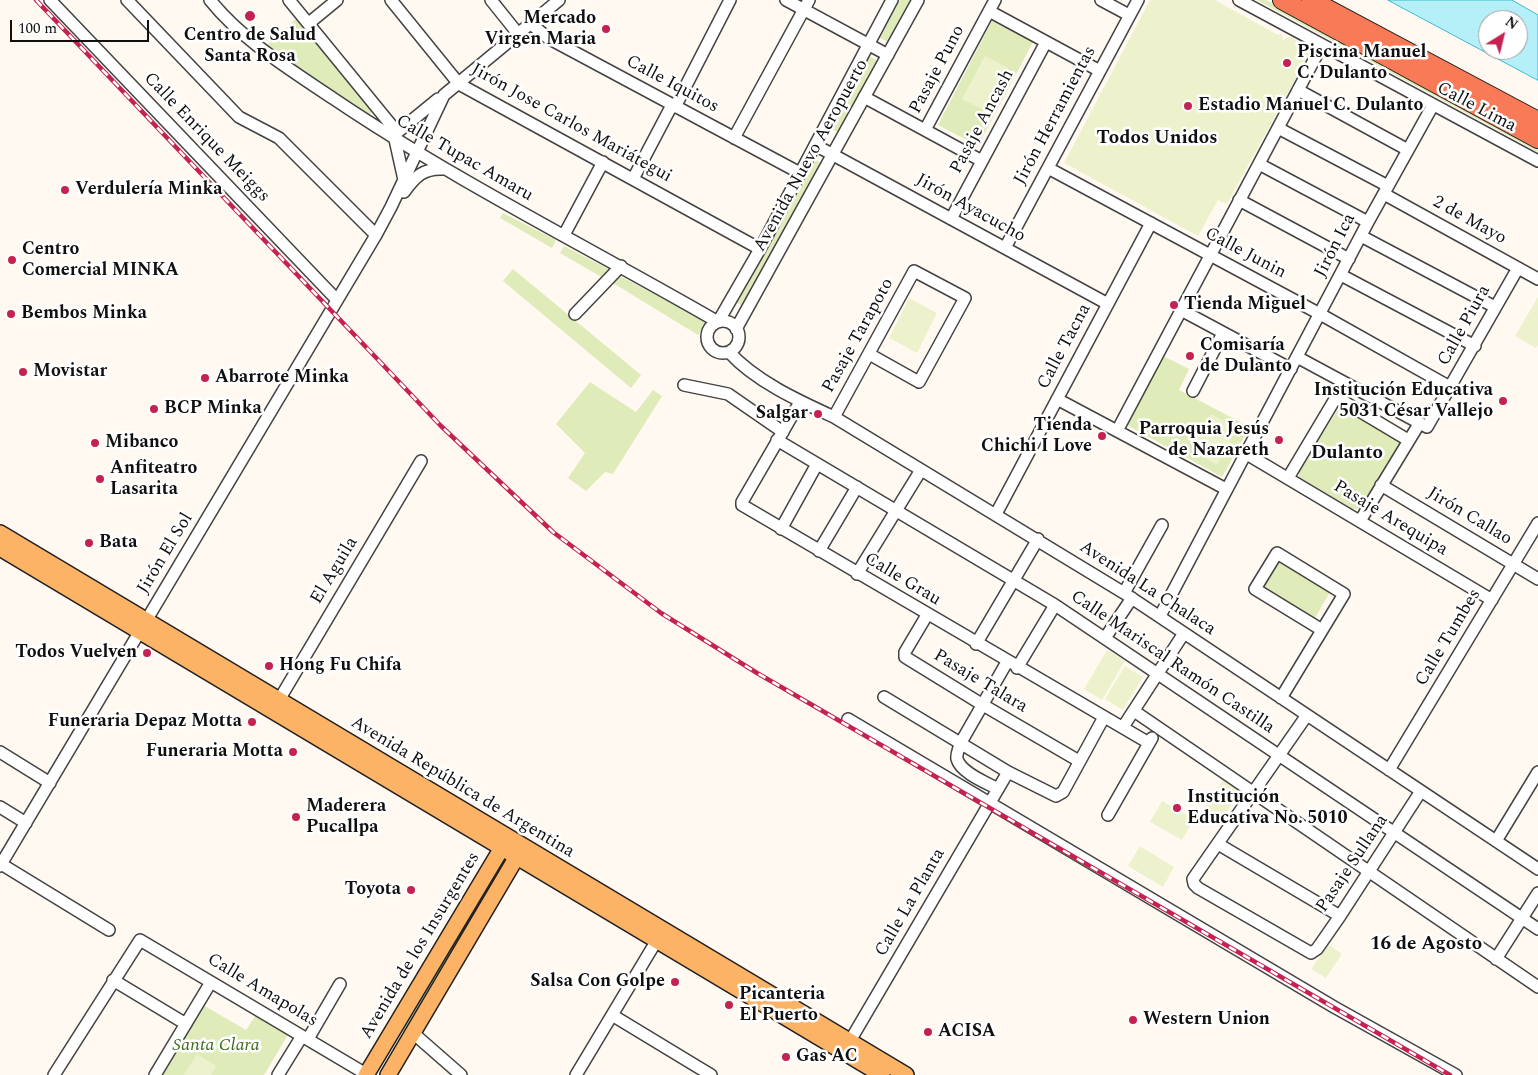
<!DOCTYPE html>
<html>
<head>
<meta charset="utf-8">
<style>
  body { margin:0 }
  #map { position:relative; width:1538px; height:1075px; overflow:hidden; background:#fff9f2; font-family:Spectral,serif }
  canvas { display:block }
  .north { position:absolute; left:1478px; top:10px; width:50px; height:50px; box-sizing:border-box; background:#fff; border:1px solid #9f9f9f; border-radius:50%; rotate:36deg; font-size:14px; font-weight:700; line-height:20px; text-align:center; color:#101010 }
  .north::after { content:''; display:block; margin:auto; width:18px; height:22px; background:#c52251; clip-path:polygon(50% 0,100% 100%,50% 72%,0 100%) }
  .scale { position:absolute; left:10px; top:20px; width:139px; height:22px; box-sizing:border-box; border:2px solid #101010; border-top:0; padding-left:6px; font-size:15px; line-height:18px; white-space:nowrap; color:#101010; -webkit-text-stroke:4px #fff; paint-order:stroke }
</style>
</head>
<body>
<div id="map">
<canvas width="1538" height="1075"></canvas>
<div class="north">N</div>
<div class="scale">100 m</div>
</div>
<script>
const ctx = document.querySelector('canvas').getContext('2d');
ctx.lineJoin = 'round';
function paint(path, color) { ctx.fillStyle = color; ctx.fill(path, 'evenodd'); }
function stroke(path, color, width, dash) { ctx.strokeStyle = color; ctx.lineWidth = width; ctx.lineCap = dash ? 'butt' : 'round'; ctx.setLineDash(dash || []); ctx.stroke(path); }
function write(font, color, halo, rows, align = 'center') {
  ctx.font = font + ' Spectral,serif'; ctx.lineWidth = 5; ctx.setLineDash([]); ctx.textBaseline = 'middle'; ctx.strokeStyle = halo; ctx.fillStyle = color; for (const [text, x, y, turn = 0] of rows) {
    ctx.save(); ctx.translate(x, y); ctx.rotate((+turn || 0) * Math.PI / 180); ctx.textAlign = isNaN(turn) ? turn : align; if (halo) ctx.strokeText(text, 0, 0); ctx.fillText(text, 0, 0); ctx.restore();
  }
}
const green = new Path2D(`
  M900,0H911L888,42L880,38Z
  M1257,0H1266L1538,144V152Z
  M297,18L374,111L368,115L267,45Z
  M992,21L1033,42L978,146L938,125Z
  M869,56L878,61L839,133L830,128Z
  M812,158L823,164L746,308L735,302Z
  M503,213L556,240L552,248L500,218Z
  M564,246L610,270L603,278L560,253Z
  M513,269L641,375L631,388L503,281Z
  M620,276L707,322L698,335L613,283Z
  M1161,355L1189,369L1179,390L1250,427L1222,477L1125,424Z
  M590,382L636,412L653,390L662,396L613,474L605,472L586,491L568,478L585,453L556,424Z
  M1341,404L1403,439L1360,509H1353L1299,477V471Z
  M1276,559L1330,592L1315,618L1260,585Z
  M490,879L495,884L405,1034L401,1030Z
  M203,1005L246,1030L256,1015L289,1033L264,1075H162Z`);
const pitch = new Path2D(`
  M1150,0H1215L1278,35L1282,34L1283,40L1289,37L1312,49L1227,204L1218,200L1198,236L1064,163Z
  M985,56L1008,68L986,111L962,99Z
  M1538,297V345L1536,348L1515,336Z
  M909,298L937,313L917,353L889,338Z
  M1211,414L1237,428L1217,465L1191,450Z
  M1107,650L1125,661L1102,700L1084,689Z
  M1125,666L1143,677L1123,710L1105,699Z
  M1223,780L1240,791L1223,819L1205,807Z
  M1162,801L1194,819L1182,840L1150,822Z
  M1140,846L1174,867L1163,887L1128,866Z
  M1328,944L1342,954L1326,978L1311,969Z
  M197,1054L216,1066L211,1075H184Z`);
const water = new Path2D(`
  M1388,0H1512L1538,15V80ZM1488,20H1518V50H1488Z`);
const minor = new Path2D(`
  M50,0L337,300
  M127,0L239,117L279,138L376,235
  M210,0C243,41 291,70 334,99C457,182 590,248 718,322
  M289,0L396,131
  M391,0L459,84L760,249
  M491,0L519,35
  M786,0L888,55
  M1101,0L1129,15
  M1239,0L1538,161
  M989,11L1100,71
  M309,23L337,0
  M531,24L548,38L800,173
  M1298,90L1408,150
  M864,97L982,161
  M675,107L730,0
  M1278,128L1388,186
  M925,130L995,0
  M734,138L809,0
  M815,145L1108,304
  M1259,164L1368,222
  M1048,168L1320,314L1450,387
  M633,179L672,105
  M404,180L394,135L438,99
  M404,192C415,177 423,168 443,169
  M1384,194L1538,279
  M1239,200L1349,259
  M951,219L1046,42
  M564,235L603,162
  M1361,236L1495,307
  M1005,248L1138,0
  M1341,275L1475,346
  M1181,310L1291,369
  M575,314L621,266
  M707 337a16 16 0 1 1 32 0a16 16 0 1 1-32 0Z
  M718,322L760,249L892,0
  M736,329L918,0
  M729,352C755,381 799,401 834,417L1124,593L1538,869
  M1297,357L1427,427L1518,268
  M684,385L728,394L783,432
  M1193,391L1223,333
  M1336,397L1408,440
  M1057,399L1226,489
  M800,402L742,502V505L1149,743
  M834,417L914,271L965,298L919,382L869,354
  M1117,431L1322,45
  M777,440L1055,605L1538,929
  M1245,453L1492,600
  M1288,478L1344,384
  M1381,485L1538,579
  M996,514L1151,223
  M1360,521L1419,424
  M781,529L817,464
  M819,551L857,487
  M857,574L921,470
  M1124,593L1162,525
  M927,615L905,652V657L983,705L1079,761
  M1160,616L1368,222L1433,105
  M1105,638L1132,598
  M976,644L1038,539
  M1017,668L1055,605
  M884,697L1008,772L1056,796L1063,792L1104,717
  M1281,698L1344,594L1277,553L1255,589L1322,630
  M279,700L421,461
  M1134,711L1538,987
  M1307,715L1193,879L1194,884L1198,888L1311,953L1317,949L1340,916L1421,791
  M848,719L1334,1007L1456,1075
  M1123,727L1184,633
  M0,752L50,783
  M1389,770L1538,523
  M998,789C987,783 961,773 957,759C956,754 959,749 960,744L1007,662
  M0,807L26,823
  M1108,815L1152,738
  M1496,841L1538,772
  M1218,844L1340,916
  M1,864L109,930
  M0,866L376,235L391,207L444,95L559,0
  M1496,959L1538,893
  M113,980L186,1024
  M612,1015L711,1075
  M413,1033L461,1075
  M308,1039L340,984
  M847,1046L1008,772
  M54,1075L140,940L366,1074
  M155,1075L211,982
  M278,1075L302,1036
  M576,1075L660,935`);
const major = new Path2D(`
  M0,533L906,1075
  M0,548L882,1075
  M366,1075L506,841
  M388,1075L522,848`);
const highway = new Path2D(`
  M1282,0L1538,139
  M1311,0L1538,121`);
const rail = new Path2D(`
  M36,0L441,426L553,532L661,613L757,673L1450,1075`);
const markers = [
  [250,16,6,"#c52251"],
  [606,29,5,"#c52251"],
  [1287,63,5,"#c52251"],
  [1188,106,5,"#c52251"],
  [65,190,5,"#c52251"],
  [12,260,5,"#c52251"],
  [1174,305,5,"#c52251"],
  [11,314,5,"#c52251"],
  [1190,356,5,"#c52251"],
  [23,372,5,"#c52251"],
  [205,378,5,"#c52251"],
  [1503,401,5,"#c52251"],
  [154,409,5,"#c52251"],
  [818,414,5,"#c52251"],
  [1102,436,5,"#c52251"],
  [1279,440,5,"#c52251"],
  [95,443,5,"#c52251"],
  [100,479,5,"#c52251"],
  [89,543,5,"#c52251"],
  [147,653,5,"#c52251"],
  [269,666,5,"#c52251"],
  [252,722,5,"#c52251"],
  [293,752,5,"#c52251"],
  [1177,808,5,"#c52251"],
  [296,817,5,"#c52251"],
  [411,890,5,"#c52251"],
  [675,982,5,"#c52251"],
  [729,1005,5,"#c52251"],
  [1133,1020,5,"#c52251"],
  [928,1032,5,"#c52251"],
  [786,1057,5,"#c52251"]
];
const poiNames = [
  ["Mercado",596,19,"right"],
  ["Virgen Maria",596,40,"right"],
  ["Centro de Salud",250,36,"center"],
  ["Santa Rosa",250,57,"center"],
  ["Piscina Manuel",1297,53],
  ["C. Dulanto",1297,74],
  ["Estadio Manuel C. Dulanto",1198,106],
  ["Verdulería Minka",75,190],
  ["Centro",22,250],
  ["Comercial MINKA",22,271],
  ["Tienda Miguel",1184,305],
  ["Bembos Minka",21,314],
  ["Comisaría",1200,346],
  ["de Dulanto",1200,367],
  ["Movistar",33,372],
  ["Abarrote Minka",215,378],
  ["Institución Educativa",1493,391,"right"],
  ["5031 César Vallejo",1493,412,"right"],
  ["BCP Minka",164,409],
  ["Salgar",808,414,"right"],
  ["Tienda",1092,426,"right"],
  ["Chichi I Love",1092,447,"right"],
  ["Parroquia Jesús",1269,430,"right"],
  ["de Nazareth",1269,451,"right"],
  ["Mibanco",105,443],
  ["Anfiteatro",110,469],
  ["Lasarita",110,490],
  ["Bata",99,543],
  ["Todos Vuelven",137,653,"right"],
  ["Hong Fu Chifa",279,666],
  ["Funeraria Depaz Motta",242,722,"right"],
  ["Funeraria Motta",283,752,"right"],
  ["Institución",1187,798],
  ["Educativa No. 5010",1187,819],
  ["Maderera",306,807],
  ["Pucallpa",306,828],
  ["Toyota",401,890,"right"],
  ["Salsa Con Golpe",665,982,"right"],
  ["Picanteria",739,995],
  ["El Puerto",739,1016],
  ["Western Union",1143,1020],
  ["ACISA",938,1032],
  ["Gas AC",796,1057]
];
const streetNames = [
  ["Pasaje Puno",938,70,-62],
  ["Calle Iquitos",672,85,28],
  ["Calle Lima",1476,108,28],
  ["Jirón Herramientas",1056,116,-62],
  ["Pasaje Ancash",983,122,-62],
  ["Jirón Jose Carlos Mariátegui",571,124,29],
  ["Calle Enrique Meiggs",206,138,46],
  ["Avenida Nuevo Aeropuerto",812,156,-61],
  ["Calle Tupac Amaru",464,159,30],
  ["Jirón Ayacucho",970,209,29],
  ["2 de Mayo",1469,221,29],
  ["Jirón Ica",1336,246,-63],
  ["Calle Junin",1245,254,28],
  ["Calle Piura",1465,326,-61],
  ["Pasaje Tarapoto",859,336,-61],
  ["Calle Tacna",1065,347,-62],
  ["Jirón Callao",1469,517,31],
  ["Pasaje Arequipa",1390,519,31],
  ["Jirón El Sol",166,554,-59],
  ["El Aguila",335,571,-59],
  ["Calle Grau",902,580,31],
  ["Avenida La Chalaca",1147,589,33],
  ["Calle Tumbes",1449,638,-59],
  ["Calle Mariscal Ramón Castilla",1172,663,34],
  ["Pasaje Talara",980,682,31],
  ["Avenida República de Argentina",462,788,31],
  ["Pasaje Sullana",1353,864,-56],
  ["Calle La Planta",911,903,-60],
  ["Avenida de los Insurgentes",421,946,-59],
  ["Calle Amapolas",262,991,31]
];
const parkNames = [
  ["Santa Clara",216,1046]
];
const neighbourhoodNames = [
  ["Todos Unidos",1157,139],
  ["Dulanto",1347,454],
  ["16 de Agosto",1426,945]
];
paint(green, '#e0ebba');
paint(pitch, '#eef2cc');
paint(water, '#b5eff8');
stroke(water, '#3abad2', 1);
stroke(minor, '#434343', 14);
stroke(major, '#212121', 18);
stroke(highway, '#212121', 20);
stroke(minor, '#fff', 11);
stroke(major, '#fcb365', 15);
stroke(highway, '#f87a57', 18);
stroke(rail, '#c52251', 4.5);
stroke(rail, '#fff', 2.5, [8]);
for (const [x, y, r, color] of markers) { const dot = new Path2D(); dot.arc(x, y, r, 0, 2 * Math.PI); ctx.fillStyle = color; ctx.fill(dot); stroke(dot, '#fff', 2); }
write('bold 18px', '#101010', '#fff', poiNames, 'left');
write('18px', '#101010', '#fff', streetNames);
write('italic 18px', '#406b1d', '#fff', parkNames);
write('bold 19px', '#101010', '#fff', neighbourhoodNames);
</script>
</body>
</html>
